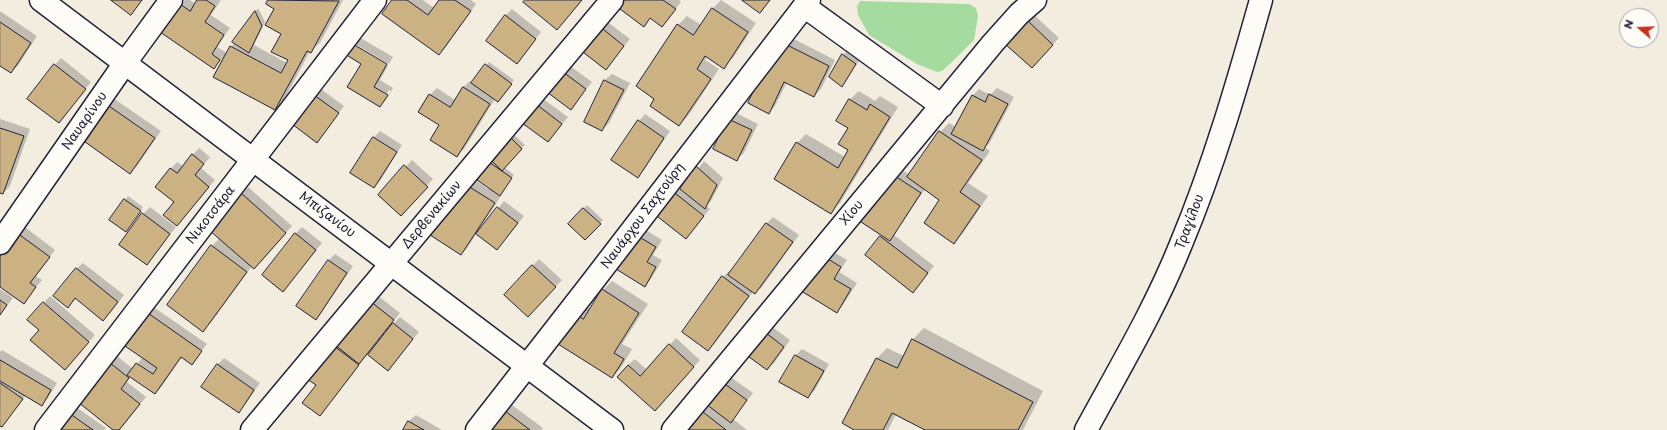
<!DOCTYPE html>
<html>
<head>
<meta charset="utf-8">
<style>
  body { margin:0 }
  #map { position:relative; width:1667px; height:430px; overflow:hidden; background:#f3ede0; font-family:"Playpen Sans",sans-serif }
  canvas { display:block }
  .north { position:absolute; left:1619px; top:8px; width:40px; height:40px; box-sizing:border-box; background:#fdfcf7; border:1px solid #a5a5ac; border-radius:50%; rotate:289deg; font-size:11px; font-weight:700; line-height:16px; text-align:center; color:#22223b }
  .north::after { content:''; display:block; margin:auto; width:14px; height:18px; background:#c8321e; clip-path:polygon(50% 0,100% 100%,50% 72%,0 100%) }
</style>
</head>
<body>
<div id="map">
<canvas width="1667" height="430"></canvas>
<div class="north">N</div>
</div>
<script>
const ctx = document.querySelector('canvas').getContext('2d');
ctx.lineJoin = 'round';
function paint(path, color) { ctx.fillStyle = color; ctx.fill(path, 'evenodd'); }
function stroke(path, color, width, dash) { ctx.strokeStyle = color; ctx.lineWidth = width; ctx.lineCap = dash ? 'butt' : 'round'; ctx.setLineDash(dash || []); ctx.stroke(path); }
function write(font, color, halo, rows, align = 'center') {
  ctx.font = font + ' "Playpen Sans",sans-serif'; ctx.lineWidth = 3.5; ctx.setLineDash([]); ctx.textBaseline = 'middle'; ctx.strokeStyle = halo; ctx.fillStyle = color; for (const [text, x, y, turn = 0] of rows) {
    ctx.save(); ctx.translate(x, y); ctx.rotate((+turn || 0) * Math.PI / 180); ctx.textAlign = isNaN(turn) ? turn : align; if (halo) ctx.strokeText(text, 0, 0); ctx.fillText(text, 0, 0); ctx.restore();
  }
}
const green = new Path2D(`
  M860,1L969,4L976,8L978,16L974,40L951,63L942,71L937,72L917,64L869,35L858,15L857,7Z`);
const shadow = new Path2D(`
  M185,0H190L196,4L198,0H221L211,15L230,28L217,47L227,53L258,8L265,22L254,45L287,63L289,60L275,9L267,4L269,0H343L320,43L310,51L284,100L275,109L223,58L214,67L181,4Z
  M393,0H423L434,8L440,0H471L476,4L446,47L439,53Z
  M616,0H679L681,2L662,26L651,18L643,26Z
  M721,0L756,23L733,58L723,67L707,57L705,60L719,69L688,116L679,125L656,99L678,25L687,16L701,25L712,9Z
  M512,9L541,32L517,63L505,16Z
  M0,11L37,36L18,66L11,72L0,65Z
  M1034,15L1059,38L1039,60L1027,21Z
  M605,20L630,39L605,69L580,49Z
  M786,35L835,60L821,89L814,96L787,82L775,106L769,112Z
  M359,37L393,57L389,64L353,43Z
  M352,45L388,66L380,80L393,88L387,99L380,105ZM389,90L391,91L386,99H384Z
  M846,52L859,61L842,85L843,55Z
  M61,58L91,82L58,122L55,65Z
  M489,62L514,80L498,101L495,99L464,149L457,155L441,125L430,95L437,88L455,100L463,87L470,81L473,83Z
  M566,63L592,82L571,108L545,89Z
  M612,74L630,83L609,123L602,130L585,121L605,80Z
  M997,88L1014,97L989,144L985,147L990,151L968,183L988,196L963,233L954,242L941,199L925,189L894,235L934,266L913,292L867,255L883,235L896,166L910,175L940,132L949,123L956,127L972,96L979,89L990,95Z
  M321,89L344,106L317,141L315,96Z
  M859,91L875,101L880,96L898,107L840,203L831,212L775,179L797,143L806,134L845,157L850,149L849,100Z
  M539,96L568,117L548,141L533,102Z
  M113,98L161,131L137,166L130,173L83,139Z
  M736,113L758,124L744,153L737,159L729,120Z
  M645,114L670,131L644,170L637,176L639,121Z
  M0,119L30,129L10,186L3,193L0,192Z
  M380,131L402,145L380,181L374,187L373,138Z
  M511,132L525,145L504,167L514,175L499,195L501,196L478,231H480L504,201L524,216L497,249L477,233L467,248L461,254L428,233L475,180L488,189L489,187L471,175Z
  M199,148L210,157L201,168L215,180L177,225L175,202L156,186L177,162L183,166Z
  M412,160L433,179L407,208L379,195Z
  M704,161L723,178L711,201L706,206L710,209L686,237L654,213L679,184L683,187Z
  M248,187L292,226L261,262L254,268L252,266L212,321L203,330L212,246L220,238L241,194Z
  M128,196L143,207L126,231L125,200Z
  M587,205L603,220L585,239L569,224Z
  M150,207L176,227L147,264L143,214Z
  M773,217L799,235L762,287L755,293L753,292L715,343L708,350L723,277L730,270L732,272L767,223Z
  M21,224L55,250L36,276L42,280L24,302L0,285Z
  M302,227L322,243L283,291L295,234Z
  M644,229L662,240L653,255L662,260L651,279L645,285L617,269Z
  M827,248L847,260L839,272L857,283L843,305L836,312L799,289Z
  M335,254L353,266L322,312L315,319L297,306L329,260Z
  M539,259L562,280L534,309L505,295Z
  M83,263L124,295L110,313L76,298L68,307L76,269Z
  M612,281L648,304L622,344L632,349L621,368L612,377L559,344L586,306L591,309L603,290Z
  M0,289L13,298L0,315Z
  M372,291L400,313L320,415L317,385L306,376Z
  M50,296L95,335L71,362L40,330L28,320Z
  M152,306L207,344L192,363L182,357L162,386L155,393L131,376L127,382L146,397L124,425L119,430H115L110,363L117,356L133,369L143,357L123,343Z
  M400,317L419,332L388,370L393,324Z
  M768,324L790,340L774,363L767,369L746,354Z
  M924,328L1043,391L1023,430H927L896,414L888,430H857L877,358L887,348L904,356L913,339Z
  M676,338L700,360L662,403L628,365L635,359L647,370Z
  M802,349L829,364L815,390L808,397L796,355Z
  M2,350L57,383L48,398L42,404L26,395L2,426L0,425V352Z
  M224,358L260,383L245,405L239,411L217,365Z
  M725,373L753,393L733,419L747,430H675Z
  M512,405L543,428L541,430H491Z
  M76,407L106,428L104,430H58Z
  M416,415L442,430H404L409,421Z`);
const building = new Path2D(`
  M111,0H142L131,15Z
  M197,0H206L215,6L205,22L224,35L212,54L220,60L214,69L160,32L180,4L190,11Z
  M268,0L339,1L311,53L307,51L275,110L213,77L230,46L281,73L288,60L271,52L281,34L265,25L274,9L266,4Z
  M392,0H407L428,15L439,0H455L471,11L439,55L382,14Z
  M525,0H582L557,30L523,2Z
  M614,0H663L676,9L662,27L650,18L644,27L612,3Z
  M742,0H770L760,13Z
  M712,8L748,32L724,69L705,56L697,69L711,79L679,126L650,106L654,99L636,86L677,24L693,35Z
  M255,11L262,26L249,53L232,42Z
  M505,15L536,39L517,64L486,41Z
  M1027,20L1053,45L1032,68L1005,44Z
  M0,22L31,43L11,73L0,66Z
  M598,25L624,46L606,70L579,49Z
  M779,41L829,66L814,97L784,82L769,114L748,103Z
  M351,43L387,64L374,87L388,95L380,107L347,87L361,64L345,54Z
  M842,54L856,64L842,87L829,77Z
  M54,64L86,89L59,123L27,99Z
  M485,64L512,84L498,102L471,83Z
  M559,69L586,89L571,110L543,89Z
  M604,80L624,90L602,131L584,122Z
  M463,87L490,104L457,157L430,140L439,125L418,112L429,94L450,107Z
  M989,94L1008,104L983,151L951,134L972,95L985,102Z
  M314,95L339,113L317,143L292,124Z
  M849,99L867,110L870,104L890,117L831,214L774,179L796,142L838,168L848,150L838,144L848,128L836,121Z
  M532,101L562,124L548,142L518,120Z
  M106,104L155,138L130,174L81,139Z
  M728,119L752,130L737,161L713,149Z
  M638,120L664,138L638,178L611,160Z
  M0,128L24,136L3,194L0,193Z
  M939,131L982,160L960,192L980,206L954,244L924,223L939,200L907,177Z
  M507,134L522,149L502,171L487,156Z
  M373,137L397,152L374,188L350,173Z
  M192,154L204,164L195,175L209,187L177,226L163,215L174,202L155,187L170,168L177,173Z
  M483,158L512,178L500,196L470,175Z
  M404,165L428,187L401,216L378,195Z
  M696,166L717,185L705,209L680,189Z
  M889,172L921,193L890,241L858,220Z
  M468,186L495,203L461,255L427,233Z
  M671,190L704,216L686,239L653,213Z
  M241,193L286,233L254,269L209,230Z
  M124,199L141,211L126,232L109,220Z
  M497,207L518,223L497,250L476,234Z
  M583,208L601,224L585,240L568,224Z
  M142,213L170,234L147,265L119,245Z
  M766,223L793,242L755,294L728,275Z
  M13,230L50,257L30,283L36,287L24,304L0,287V249Z
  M295,233L316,250L283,292L262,275Z
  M636,235L656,247L647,262L656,267L645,287L616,269Z
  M880,236L928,273L913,293L865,255Z
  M211,245L247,272L203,332L167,305Z
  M820,254L841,267L834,279L851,289L837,313L798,289Z
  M328,260L347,273L316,320L296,306Z
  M532,265L556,287L528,317L504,295Z
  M76,268L118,302L103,321L75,298L68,308L53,296Z
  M722,276L749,296L708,351L682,332Z
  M602,289L639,313L614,353L624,359L612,378L558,344L577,314L583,319Z
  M365,297L394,320L359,364L330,341Z
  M0,300L7,305L0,315Z
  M43,302L89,342L65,370L30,340L39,330L27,320Z
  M145,311L202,351L192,365L181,357L155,394L127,375L136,363L153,374L157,368L122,344Z
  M393,323L413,339L388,371L368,355Z
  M761,329L784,347L767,370L745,354Z
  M912,339L1033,402L1018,430H925L892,413L883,430H854L842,423L876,358L897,368Z
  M330,343L359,365L320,416L302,403L316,385L304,377Z
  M669,344L694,367L655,411L617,377L628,365L640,376Z
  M795,355L824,371L808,398L779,382Z
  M0,360L51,390L42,406L0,381Z
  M109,362L129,378L121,389L140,404L119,430H113L78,402Z
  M217,364L254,390L239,413L201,387Z
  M718,379L747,400L731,423L702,401Z
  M0,383L23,399L2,427L0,426Z
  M694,405L726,430H673Z
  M505,411L530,430H490Z
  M69,413L93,430H56Z
  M408,421L424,430H403Z`);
const minor = new Path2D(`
  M41,0L612,430
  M804,6L942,106
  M0,243L125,63L171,0
  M46,430L375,0
  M252,430L612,0
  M477,430L590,285L809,0
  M673,430L993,43L1019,14L1035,0
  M1086,430C1119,369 1155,309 1181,244C1214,165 1238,82 1261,0`);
const streetNames = [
  ["Ναυαρίνου",85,121,-55],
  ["Χίου",852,213,-50],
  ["Νικοτσάρα",211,215,-52],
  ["Μπιζανίου",327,215,37],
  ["Δερβενακίων",432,215,-50],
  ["Ναυάρχου Σαχτούρη",643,216,-53],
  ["Τραγίλου",1190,222,-69]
];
paint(green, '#a5db9e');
paint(shadow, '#0003');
paint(building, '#ccb283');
stroke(building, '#22223b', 1);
stroke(minor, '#22223b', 25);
stroke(minor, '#fdfcf7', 22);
write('13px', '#22223b', '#fdfcf7', streetNames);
</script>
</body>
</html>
